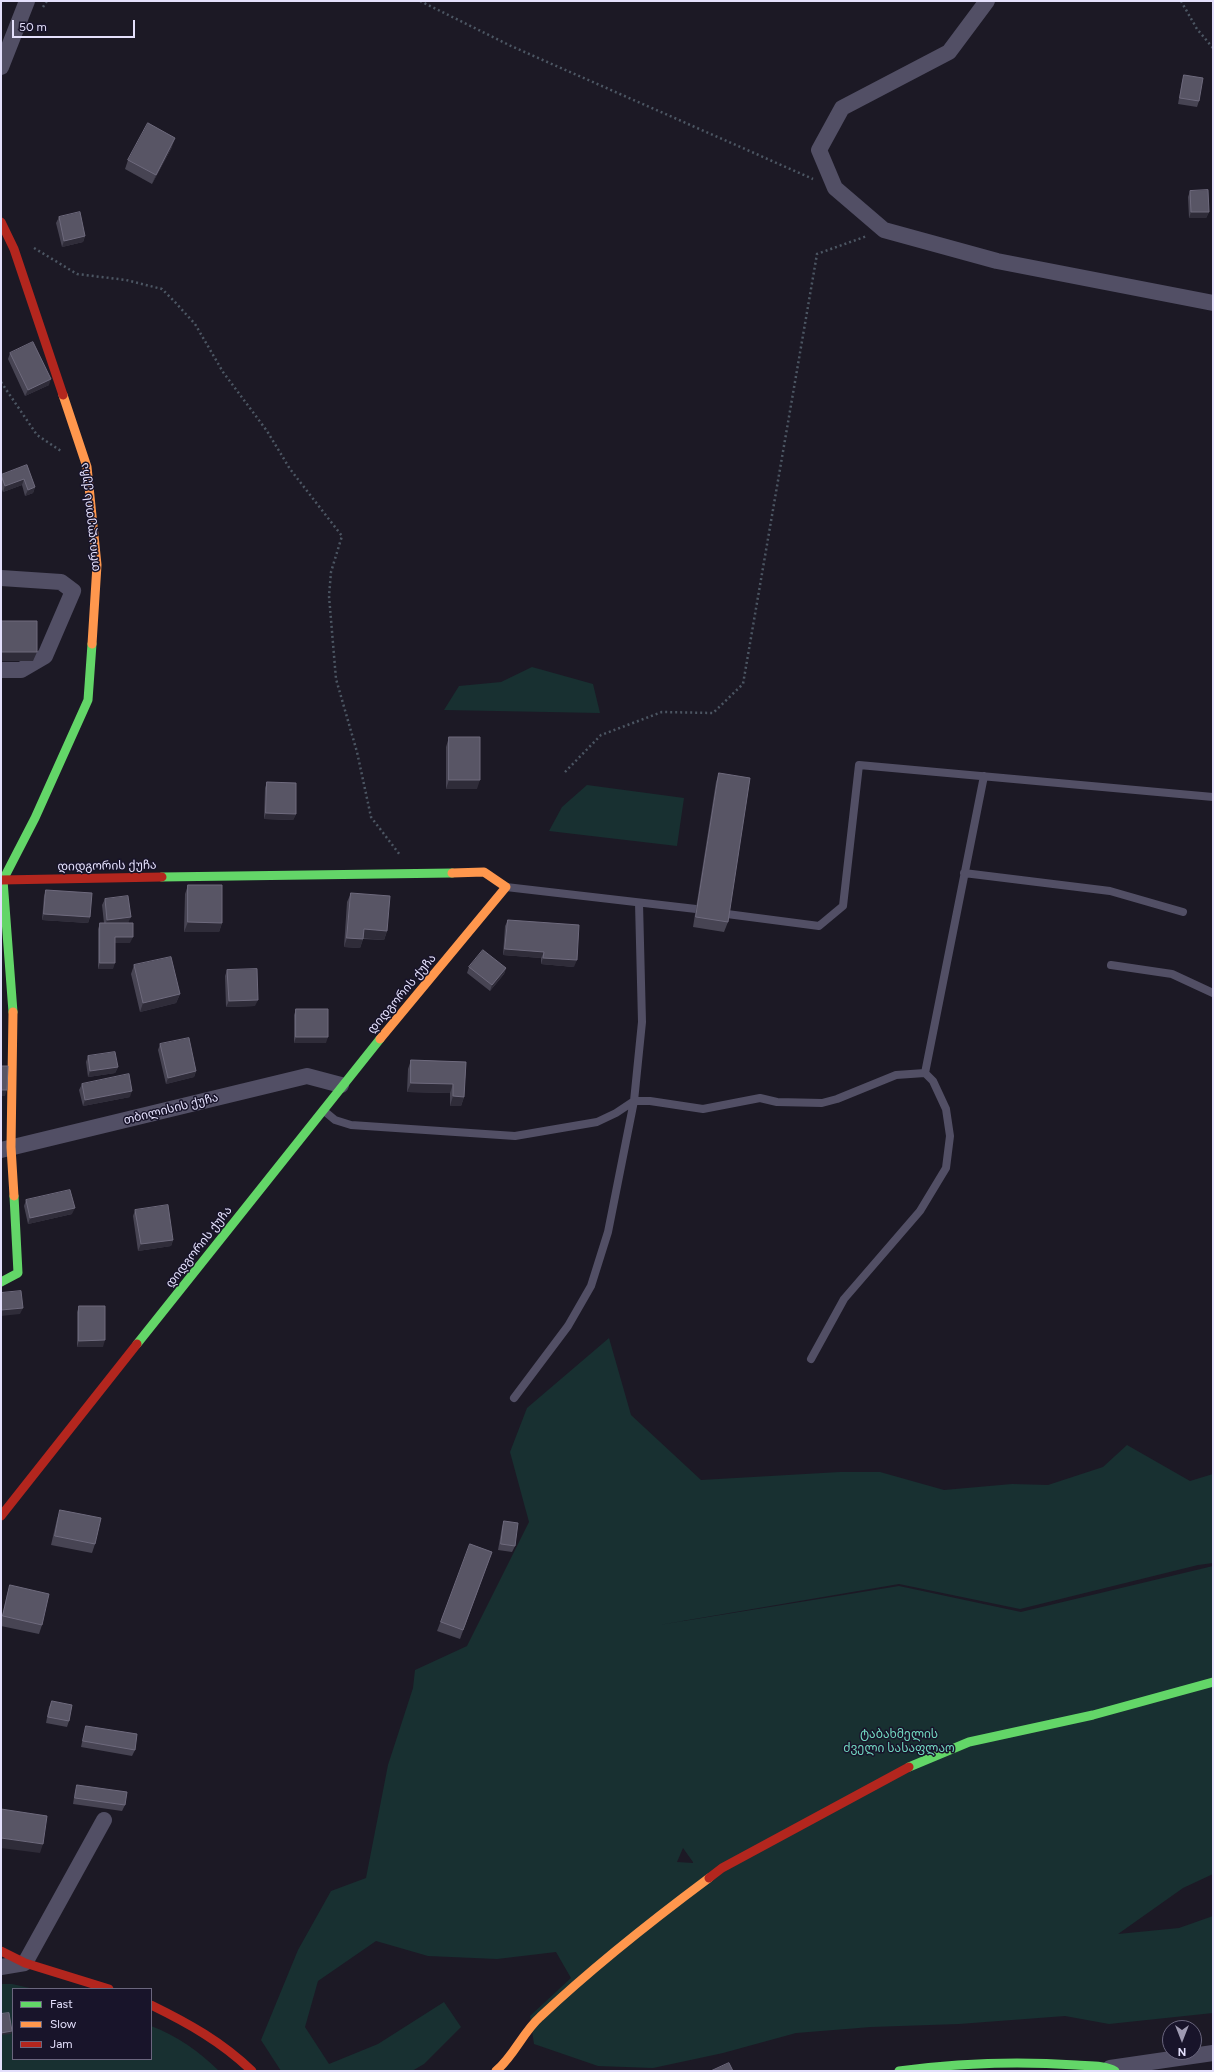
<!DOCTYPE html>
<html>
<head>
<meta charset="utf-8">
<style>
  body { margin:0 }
  #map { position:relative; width:1214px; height:2072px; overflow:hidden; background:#1c1925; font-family:Figtree,sans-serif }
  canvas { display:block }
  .frame { position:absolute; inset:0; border:2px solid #e4e0fc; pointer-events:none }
  .legend { position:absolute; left:12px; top:1988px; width:140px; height:72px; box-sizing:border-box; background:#18142a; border:1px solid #6a667e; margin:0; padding:5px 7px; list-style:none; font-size:12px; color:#e4e0fc }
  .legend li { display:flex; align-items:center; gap:8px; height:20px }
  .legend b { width:20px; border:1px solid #6a667e }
  .north { position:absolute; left:1162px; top:2020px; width:40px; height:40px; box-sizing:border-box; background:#18142a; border:1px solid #6a667e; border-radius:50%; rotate:180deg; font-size:11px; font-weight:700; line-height:16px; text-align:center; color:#e4e0fc }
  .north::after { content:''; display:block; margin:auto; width:14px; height:18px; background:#9e9ab1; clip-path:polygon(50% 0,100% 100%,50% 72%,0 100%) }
  .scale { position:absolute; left:12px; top:20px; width:123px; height:18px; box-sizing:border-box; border:2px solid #e4e0fc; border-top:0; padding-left:5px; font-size:12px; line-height:14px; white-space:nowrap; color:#e4e0fc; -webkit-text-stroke:3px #18142a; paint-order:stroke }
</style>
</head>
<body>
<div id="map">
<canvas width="1214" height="2072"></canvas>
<div class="frame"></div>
<ul class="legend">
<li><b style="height:5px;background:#63d668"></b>Fast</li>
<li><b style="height:5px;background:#ff974d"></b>Slow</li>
<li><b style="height:5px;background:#b3261e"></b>Jam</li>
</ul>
<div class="north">N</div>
<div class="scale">50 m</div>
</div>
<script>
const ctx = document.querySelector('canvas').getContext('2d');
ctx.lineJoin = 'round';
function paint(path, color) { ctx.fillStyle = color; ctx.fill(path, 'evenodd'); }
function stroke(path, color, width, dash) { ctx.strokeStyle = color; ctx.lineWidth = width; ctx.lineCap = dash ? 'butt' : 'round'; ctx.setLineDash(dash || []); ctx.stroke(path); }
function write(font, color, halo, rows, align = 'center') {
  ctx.font = font + ' Figtree,"Noto Sans Georgian",sans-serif'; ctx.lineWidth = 3; ctx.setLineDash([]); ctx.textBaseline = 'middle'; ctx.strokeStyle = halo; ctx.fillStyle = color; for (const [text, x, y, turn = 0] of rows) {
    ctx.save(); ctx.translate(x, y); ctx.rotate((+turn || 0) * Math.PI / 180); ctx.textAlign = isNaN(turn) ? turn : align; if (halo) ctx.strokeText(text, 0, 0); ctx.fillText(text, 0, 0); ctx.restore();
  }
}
const green = new Path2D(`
  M532,667L593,684L600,713L444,710L459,686L501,682Z
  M587,785L684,798L677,846L549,831L562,807Z
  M609,1338L631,1415L701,1480L840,1472H880L944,1490L1012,1484L1048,1485L1103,1467L1127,1445L1190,1481L1213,1474V1563L1198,1565L1020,1609L899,1584L659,1625L899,1586L1021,1612L1213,1566V1874L1183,1888L1118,1934L1179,1928L1213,1916V2013L1109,2024L1065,2016L959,2024L871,2027L796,2033L723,2053L653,2068L598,2066L534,2044L530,2016L571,1978L556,1952L497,1959L428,1956L376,1941L318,1981L305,2027L329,2064L378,2044L444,2002L461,2027L424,2064L412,2071H281L261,2040L298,1950L331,1891L366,1878L388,1765L413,1688L415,1670L467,1646L529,1522L510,1452L527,1408ZM683,1848L693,1862V1863L677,1862Z
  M1,1984H12L34,1989H13V2059H151V2026C176,2035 200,2052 219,2071H1Z`);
const path = new Path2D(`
  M420,1L511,46L813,179
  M1181,1L1197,29L1213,48
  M43,7L47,1
  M34,248L77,274L126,280L162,289L174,301L195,324L223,372L267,431L290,469L342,536L331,572L329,596L336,679L357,752L371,817L400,855
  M1,382L37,435L61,451
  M565,772L601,735L662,712L713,713L743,684L817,254L867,236`);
const lane = new Path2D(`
  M964,873L1110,891L1183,912
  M506,887L696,909
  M727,914L819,926L843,906L859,765L1213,797
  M1111,965L1172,974L1213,993
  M925,1073L984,776
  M323,1110L335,1120L351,1125L515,1136L597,1122L616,1113L634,1101H650L703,1109L760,1098L777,1102L822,1103L837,1099L896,1075L925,1073L933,1081L946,1109L950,1136L946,1168L920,1211L844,1299L811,1359
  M514,1398L568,1326L591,1286L608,1232L634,1101L642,1022L639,903`);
const street = new Path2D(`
  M987,1L949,52L842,108L819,150L835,188L884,230L997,261L1213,303
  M1,67L27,1
  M1,578L61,582L73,591L45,656L21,670H1
  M1,1150L307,1076L341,1085
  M1,1967L25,1963L104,1820
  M1110,2068L1213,2053`);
const fast = new Path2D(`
  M162,877L452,873
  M13,1012L3,880L35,818L88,700L92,644
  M1,1282L18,1273L14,1196
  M137,1344L380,1039
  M909,1767L969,1742L1093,1715L1213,1682
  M899,2071C958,2063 1017,2061 1076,2065C1088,2066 1105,2065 1115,2071`);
const slow = new Path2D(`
  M63,395L87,467L97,565L92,644
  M13,1012L11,1147L14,1196
  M380,1039L506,887L484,872L452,873
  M496,2071C514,2056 523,2032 540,2017C593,1967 650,1922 709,1878`);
const jam = new Path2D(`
  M1,222L14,249L63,395
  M1,880L162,877
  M1,1516L137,1344
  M709,1878L722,1868L909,1767
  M1,1951L25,1963L109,1989
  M151,2005C188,2023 222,2042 252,2071`);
const wall = new Path2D(`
  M1184,75L1199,101L1197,107L1178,104L1182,81Z
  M172,147L152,184L125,169L128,160Z
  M1190,191L1209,212L1206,218H1189L1188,197Z
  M59,217L85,236L83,242L62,247L56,223Z
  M10,353L49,385L25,396L8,359Z
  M27,465L35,487L33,493L25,496L22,485L3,492L1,487V475Z
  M449,737L477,789H446V747Z
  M719,773L728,922L724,932L693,927L716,782Z
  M267,782L296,814L293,820L264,819L265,788Z
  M188,885L222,923L219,932H184L185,894Z
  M46,890L90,917L88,923L42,920L44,896Z
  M351,893L387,931L384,940L363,939L360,948L344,947L347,902Z
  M105,899L129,923L130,943H115L113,969H98V929L100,923H104L102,905Z
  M508,920L574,967L541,964V958L503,955L505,926Z
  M134,965L180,994L176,1003L140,1012L131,974Z
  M469,967L506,968L504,974L490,991L467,973Z
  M227,970L255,1006L226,1007L225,976Z
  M296,1009L326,1043H294V1015Z
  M160,1044L196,1071L194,1077L166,1084L158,1050Z
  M88,1056L118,1067L115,1073L88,1077L86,1062Z
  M411,1060L466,1062L464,1097L461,1106H450V1093L407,1092L408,1069Z
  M82,1084L130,1097L83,1106L79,1090Z
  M26,1200L72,1214L28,1224L24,1206Z
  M135,1210L173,1240L171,1246L138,1251L133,1216Z
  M79,1306L103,1347H77V1312Z
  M60,1510L95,1544L92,1553L51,1545L57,1519Z
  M504,1521L515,1546L512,1552L498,1550L502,1527Z
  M470,1544L492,1552L460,1639L437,1631Z
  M10,1585L42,1625L39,1634L1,1626V1620L7,1594Z
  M52,1701L69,1721L67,1727L46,1723L49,1707Z
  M86,1726L135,1750L132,1756L81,1747L84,1732Z
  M77,1785L125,1805L122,1811L73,1804L75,1791Z`);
const shadedWall = new Path2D(`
  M175,138L172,147L152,184L156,175Z
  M1191,212H1209L1206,218H1189Z
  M85,236L83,242L62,247L64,241Z
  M51,379L49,385L25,396L28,390Z
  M24,479L22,485L3,492L5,486Z
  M35,487L33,493L25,496L28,490Z
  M1,652H37L33,661H1Z
  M449,780H480L477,789H446Z
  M266,813L296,814L293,820L264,819Z
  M44,914L90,917L88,923L42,920Z
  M131,917L128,923L105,926L107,920Z
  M188,922L222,923L219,932H184Z
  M364,929L387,931L384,940L361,938Z
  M115,937H133L130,943H113Z
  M347,938L363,939L360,948L344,947Z
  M505,949L544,952L541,958L503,955Z
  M543,958L577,960L574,967L541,964Z
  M100,963H115L113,969H98Z
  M506,968L504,974L490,991L492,985Z
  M180,994L176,1003L140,1012L143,1003Z
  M258,1000L255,1006L226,1007L229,1001Z
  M296,1037H328L326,1043H294Z
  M118,1067L115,1073L88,1077L90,1071Z
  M196,1071L194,1077L166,1084L168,1078Z
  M411,1083L453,1084L450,1093L407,1092Z
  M1,1090H7L5,1096H1Z
  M132,1091L130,1097L83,1106L85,1100Z
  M453,1096L464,1097L461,1106H450Z
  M75,1208L72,1214L28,1224L30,1218Z
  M173,1240L171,1246L138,1251L141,1244Z
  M23,1308L20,1314L1,1316V1310Z
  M105,1340L103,1347H77L79,1341Z
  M1,1838L43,1844L40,1853L1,1848Z
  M12,2031L11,2034L1,2035V2033Z`);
const building = new Path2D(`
  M1184,75L1203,78L1199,101L1180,98Z
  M148,123L175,138L156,175L128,160Z
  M1208,190L1209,212H1191L1190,191Z
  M80,212L85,236L64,241L59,217Z
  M33,342L51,379L28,390L10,353Z
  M27,465L35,487L28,490L24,479L5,486L1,475Z
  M1,621H37V652H1Z
  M449,737H480V780H449Z
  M719,773L750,778L728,922L696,917Z
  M267,782L296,783V814L266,813Z
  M188,885H222V923L188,922Z
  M46,890L92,893L90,917L44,914Z
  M351,893L390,896L387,931L364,929L363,939L347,938Z
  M128,896L131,917L107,920L105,899Z
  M508,920L579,925L577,960L543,958L544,952L505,949Z
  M100,923H133V937H115V963H100Z
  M483,950L506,968L492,985L469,967Z
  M171,957L180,994L143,1003L134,965Z
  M257,969L258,1000L229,1001L227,970Z
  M296,1009H328V1037H296Z
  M189,1038L196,1071L168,1078L160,1044Z
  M115,1052L118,1067L90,1071L88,1056Z
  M411,1060L466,1062L464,1097L453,1096V1084L411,1083Z
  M1,1066H8L7,1090H1Z
  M129,1074L132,1091L85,1100L82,1084Z
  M70,1190L75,1208L30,1218L26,1200Z
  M168,1205L173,1240L141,1244L135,1210Z
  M21,1291L23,1308L1,1310V1293Z
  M79,1306H105V1340L79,1341Z
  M60,1510L101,1518L95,1544L55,1536Z
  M504,1521L518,1523L515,1546L501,1544Z
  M470,1544L492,1552L463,1630L441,1622Z
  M10,1585L49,1594L42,1625L3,1616Z
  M52,1701L72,1705L69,1721L48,1717Z
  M86,1726L137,1734L135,1750L83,1741Z
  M77,1785L127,1792L125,1805L75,1798Z
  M1,1809L47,1816L43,1844L1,1838Z
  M9,2013L12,2031L1,2033V2014Z
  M729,2063L733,2071H711Z`);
const streetNames = [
  ["თრიალეთის ქუჩა",90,517,-96],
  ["დიდგორის ქუჩა",107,866,-1],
  ["დიდგორის ქუჩა",402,994,-50],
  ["თბილისის ქუჩა",171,1109,-14],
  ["დიდგორის ქუჩა",199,1247,-52]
];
const parkNames = [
  ["ტაბახმელის",899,1734],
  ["ძველი სასაფლაო",899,1748]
];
paint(green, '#183031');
stroke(path, '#4c5663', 2.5, [2, 3]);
stroke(lane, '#524f65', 8);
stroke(street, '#524f65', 16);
stroke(fast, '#63d668', 9);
stroke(slow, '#ff974d', 9);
stroke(jam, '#b3261e', 9);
paint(wall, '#474453');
paint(shadedWall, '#2f2c39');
paint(building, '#585565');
stroke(building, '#6e6a7d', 1);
write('12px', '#e4e0fc', '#18142a', streetNames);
write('12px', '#71d7c0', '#18142a', parkNames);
</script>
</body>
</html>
